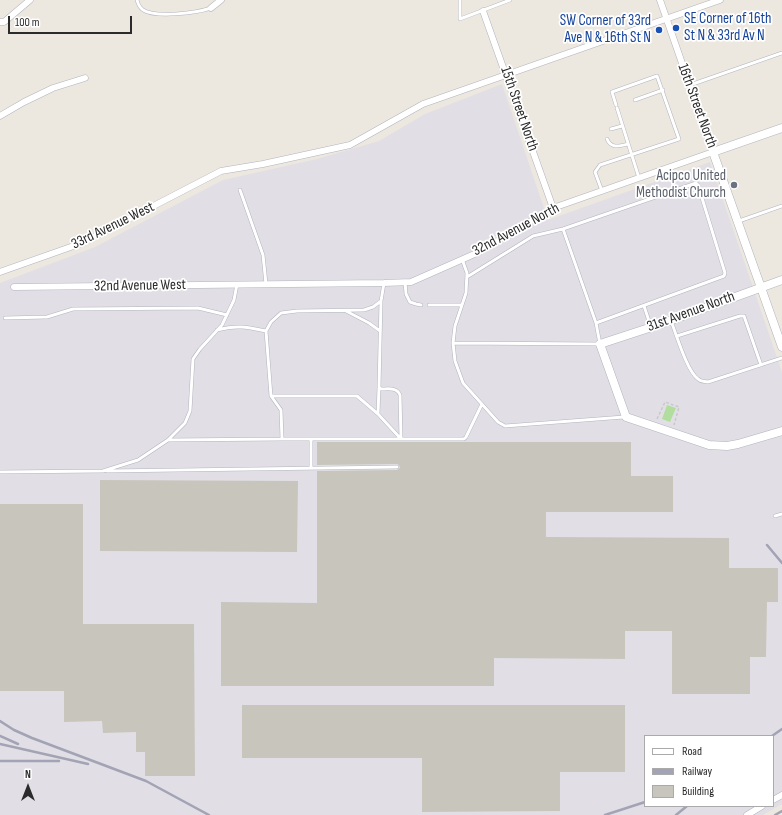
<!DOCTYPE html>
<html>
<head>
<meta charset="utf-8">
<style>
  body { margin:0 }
  #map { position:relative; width:782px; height:815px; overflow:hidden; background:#ece7df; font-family:"Sofia Sans Condensed",sans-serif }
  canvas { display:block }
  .legend { position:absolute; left:644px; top:735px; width:130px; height:72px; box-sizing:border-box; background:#fff; border:1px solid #aaa; margin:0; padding:5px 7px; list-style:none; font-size:12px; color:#2b2b2b }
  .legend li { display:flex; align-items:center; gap:8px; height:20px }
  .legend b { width:20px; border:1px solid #aaa }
  .north { position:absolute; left:8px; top:767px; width:40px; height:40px; -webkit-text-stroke:3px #fff; paint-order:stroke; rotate:0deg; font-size:11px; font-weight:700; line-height:16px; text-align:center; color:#2b2b2b }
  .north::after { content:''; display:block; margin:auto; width:14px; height:18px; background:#2b2b2b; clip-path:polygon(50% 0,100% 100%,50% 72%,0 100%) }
  .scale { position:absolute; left:8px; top:16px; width:124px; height:18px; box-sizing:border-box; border:2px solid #2b2b2b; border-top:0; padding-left:5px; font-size:12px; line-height:14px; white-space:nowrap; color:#2b2b2b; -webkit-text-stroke:3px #fff; paint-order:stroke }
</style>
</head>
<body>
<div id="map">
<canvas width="782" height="815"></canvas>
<ul class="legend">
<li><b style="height:5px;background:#fff"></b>Road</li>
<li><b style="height:5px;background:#a2a3b4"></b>Railway</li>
<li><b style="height:11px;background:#c8c5bd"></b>Building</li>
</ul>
<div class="north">N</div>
<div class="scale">100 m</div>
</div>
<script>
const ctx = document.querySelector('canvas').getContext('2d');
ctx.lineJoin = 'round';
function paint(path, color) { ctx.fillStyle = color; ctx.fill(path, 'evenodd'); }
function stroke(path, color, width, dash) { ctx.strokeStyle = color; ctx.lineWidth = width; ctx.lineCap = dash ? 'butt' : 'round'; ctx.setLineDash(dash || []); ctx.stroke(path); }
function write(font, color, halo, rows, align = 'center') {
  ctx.font = font + ' "Sofia Sans Condensed",sans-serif'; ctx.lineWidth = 3.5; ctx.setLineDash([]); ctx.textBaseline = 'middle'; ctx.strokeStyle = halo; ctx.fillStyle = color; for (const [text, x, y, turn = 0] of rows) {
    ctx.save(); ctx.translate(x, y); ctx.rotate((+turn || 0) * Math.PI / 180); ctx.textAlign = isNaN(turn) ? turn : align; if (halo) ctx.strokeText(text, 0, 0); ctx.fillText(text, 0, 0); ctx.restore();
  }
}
const industrial = new Path2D(`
  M502,84L548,220L710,162L782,372V804L763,815H0V283L95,247L223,180L317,159L379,141L425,114ZM645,736H773V806H645Z`);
const green = new Path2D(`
  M667,405L676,408L670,422L662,419Z`);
const building = new Path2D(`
  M317,442H631V476H673V512H546V537L729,538V568H778V602H767L766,657H750V694H672V631H625V659L494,658V686H221V602L317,603V471L397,470L400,468L399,465L397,464L317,465Z
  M100,480L298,481L297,552L100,551Z
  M0,504H83V624H194L195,776H145V752H136V732L103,733L102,721L64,722V691H0Z
  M242,705H625V772H560V811L422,812V758H242Z`);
const path = new Path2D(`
  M657,419L665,402L679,407L674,425`);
const service = new Path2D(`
  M137,0C138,4 139,7 143,10C156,18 196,13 211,8
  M460,0V19L510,0
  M690,85L782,53
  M635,100L663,90
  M617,108L639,178
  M611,129L622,126
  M607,139C611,149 620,146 628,144
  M240,190L263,255L266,284
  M602,191L595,172L600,165L679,139L657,76L612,92L616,105
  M739,221L782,206
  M563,229L696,183L698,185L725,273L724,276L596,323
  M462,259L467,273L466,293L455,326L453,343L455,361L463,383L498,422L505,426L624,417
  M405,282L406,294L410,302L416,304L421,305
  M384,283L381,301L379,387L381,389C388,389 397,387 400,395L401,439
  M381,301L373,307L364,310L297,311L281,313L271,322L266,331L271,396L281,410L282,439H464L466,437L482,404
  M429,305H462
  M644,306L651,327
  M346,311L369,323L380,331
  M5,318L47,317L73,309L198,308L227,315
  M671,321C677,336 687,371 698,379C701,382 704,381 708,382L782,358
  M217,330C237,325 246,327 266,331
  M677,336L740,316H744L761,365
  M453,343L600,344L596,323L563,229L533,236L467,277
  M271,396H357L378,414L401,439
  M378,414L379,387
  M168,440L282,439
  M311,468V439
  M107,471L397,467
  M0,472L103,471L138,460L168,440L185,423L190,411L193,359L200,349L222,325L234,300L237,284
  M775,516L782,514`);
const minor = new Path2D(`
  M211,8L221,0
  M483,11L553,208
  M0,22H4L30,0
  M0,116L24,102L53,88L85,78
  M0,272L82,243L221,171L263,164L350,145L423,104L720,0
  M14,287L384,283L411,282L479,252L553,208L713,152L660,0
  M773,800L782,795
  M747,815L762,806`);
const tertiary = new Path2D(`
  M782,128L713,152L782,347
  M782,280L658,325L600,344L626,417L709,445L727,446L738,444L782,431`);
const rail = new Path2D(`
  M767,545L782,563
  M0,721L14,730L32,738L146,781L209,815
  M0,736L18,744
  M772,736L782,729
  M0,744L88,764
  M0,761H59
  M605,815L645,802
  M676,815L687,806
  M775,815L782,811`);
const markers = [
  [676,28,4,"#1a4fb4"],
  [659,30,4,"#1a4fb4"],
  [734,185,4,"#6b7280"]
];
const transitNames = [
  ["SE Corner of 16th",684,19],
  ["St N & 33rd Av N",684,36],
  ["SW Corner of 33rd",651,21,"right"],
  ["Ave N & 16th St N",651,38,"right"]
];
const streetNames = [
  ["16th Street North",697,106,70],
  ["15th Street North",519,109,71],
  ["33rd Avenue West",113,226,-26],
  ["32nd Avenue North",516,230,-28],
  ["32nd Avenue West",140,286,-1],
  ["31st Avenue North",691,312,-20]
];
const worshipNames = [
  ["Acipco United",726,176],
  ["Methodist Church",726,193]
];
paint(industrial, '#e1dfe5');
paint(green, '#b1de9f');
paint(building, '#c8c5bd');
stroke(service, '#b2b4be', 4);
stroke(minor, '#b2b4be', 7);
stroke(tertiary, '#b2b4be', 9);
stroke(path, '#c8c8c8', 1.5, [3, 2]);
stroke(service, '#fff', 3);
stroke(minor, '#fff', 6);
stroke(tertiary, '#fff', 8);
stroke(rail, '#a2a3b4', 2.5);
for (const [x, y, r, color] of markers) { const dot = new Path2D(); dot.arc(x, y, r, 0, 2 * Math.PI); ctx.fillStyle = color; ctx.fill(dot); stroke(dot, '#fff', 1.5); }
write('15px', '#164399', '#fff', transitNames, 'left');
write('15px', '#2b2b2b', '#fff', streetNames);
write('15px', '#5b616d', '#fff', worshipNames, 'right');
</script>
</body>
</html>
